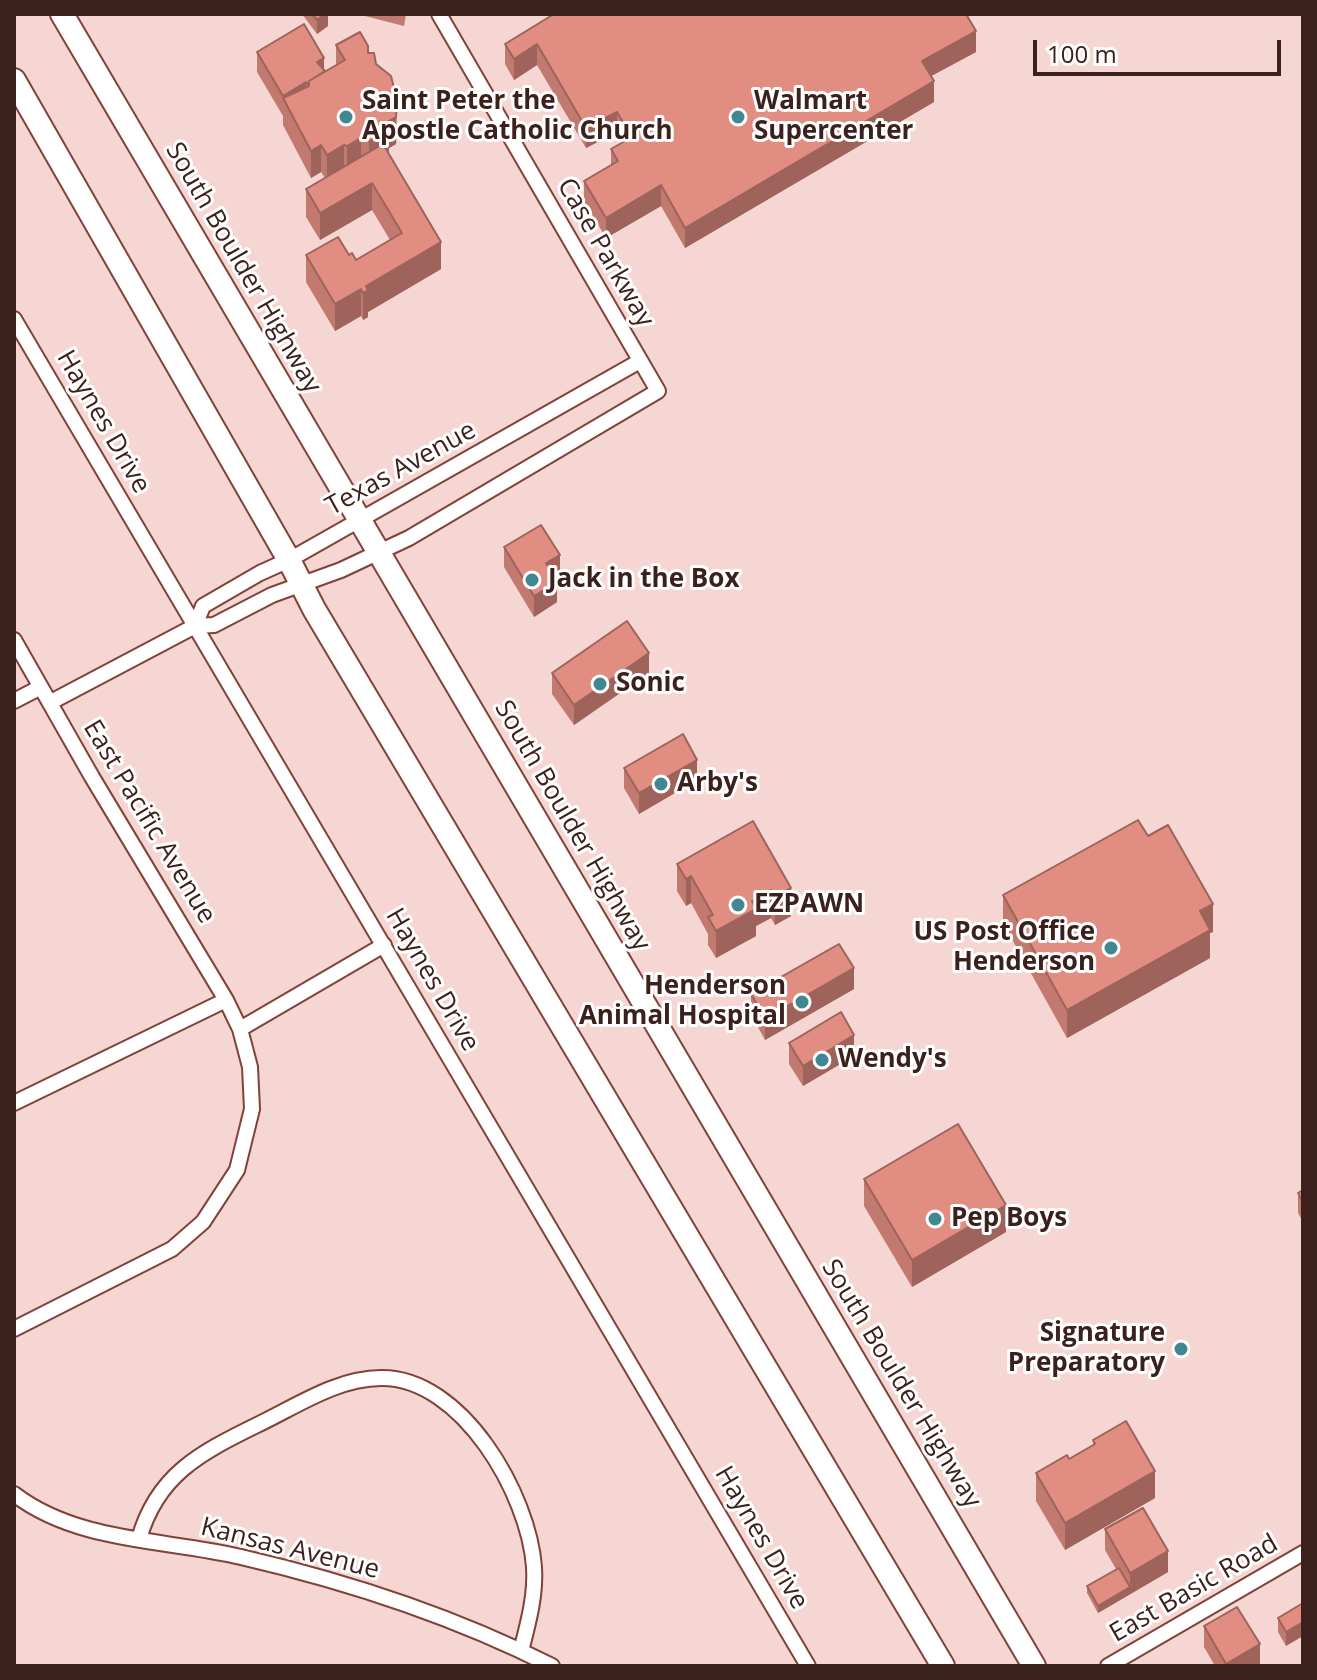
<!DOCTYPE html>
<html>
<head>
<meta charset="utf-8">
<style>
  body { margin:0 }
  #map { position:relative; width:1317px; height:1680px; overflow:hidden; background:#f5d6d2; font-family:"Open Sans",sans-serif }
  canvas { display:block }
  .frame { position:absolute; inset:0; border:16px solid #3c201c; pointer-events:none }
  .scale { position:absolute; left:1033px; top:40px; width:248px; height:36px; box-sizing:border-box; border:4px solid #3c201c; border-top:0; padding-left:10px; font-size:24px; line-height:28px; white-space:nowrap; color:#3c201c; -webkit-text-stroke:6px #fff; paint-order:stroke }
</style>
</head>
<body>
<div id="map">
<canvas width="1317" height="1680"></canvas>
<div class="frame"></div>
<div class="scale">100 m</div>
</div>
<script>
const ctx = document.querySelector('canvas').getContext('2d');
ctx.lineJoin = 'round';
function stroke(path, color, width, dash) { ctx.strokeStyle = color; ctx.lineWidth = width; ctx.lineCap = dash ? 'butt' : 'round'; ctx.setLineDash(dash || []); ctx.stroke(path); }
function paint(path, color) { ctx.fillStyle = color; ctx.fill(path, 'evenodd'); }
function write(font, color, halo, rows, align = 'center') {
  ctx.font = font + ' "Open Sans",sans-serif'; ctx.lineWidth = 6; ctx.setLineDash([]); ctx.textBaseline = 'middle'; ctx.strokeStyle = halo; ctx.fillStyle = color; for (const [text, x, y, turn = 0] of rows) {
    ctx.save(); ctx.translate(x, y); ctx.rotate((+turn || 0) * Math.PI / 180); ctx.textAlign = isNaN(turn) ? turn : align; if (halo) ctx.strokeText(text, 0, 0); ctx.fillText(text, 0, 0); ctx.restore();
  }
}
const street = new Path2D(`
  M14,319L808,1666
  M195,626L203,606L260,573L289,560L640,361
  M14,640L92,777L226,1000L240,1029L250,1067L252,1109L237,1170L203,1222L172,1249L14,1329
  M14,701L41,687
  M51,702L195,626L214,625L272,595L341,570L409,538L658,391L439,14
  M240,1029L384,945
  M14,1103L226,1000
  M14,1494C78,1543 166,1539 241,1557C349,1582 453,1616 552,1666
  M139,1539C157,1475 200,1453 257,1425C295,1407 337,1378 381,1378C462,1377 529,1495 534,1567C536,1595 528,1624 521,1651
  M1108,1666L1303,1553`);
const primary = new Path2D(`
  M62,14L1034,1666
  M14,80L289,560L314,609L943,1666`);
const wall = new Path2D(`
  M302,14H328V26L317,34Z
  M357,14H406L404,26Z
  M505,44L976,52L931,76L934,102L685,248L661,206L606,238L584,201V181L611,165V149L623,142L617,132L586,148L537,65L514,80L505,64Z
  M336,45L368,53L376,64L397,128L396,144L389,148L388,154L441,269L368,312V317L363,320L361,316L335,331L306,282V255H349L356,260L390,240L372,210L320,240L306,217V189L325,178L321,172L311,178L283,125V116L257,72V52L325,71L336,65Z
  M504,547L560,576L555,578L557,602L534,617L504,567Z
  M552,673H649L574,725L552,694Z
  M624,768L697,780L639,814L624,788Z
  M753,821L791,916L775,925L771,918L756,926V936L716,958L708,945V934L691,903L686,906L677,891V864Z
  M1148,836L1213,932L1210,933V958L1067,1038L1003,923V895Z
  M854,989L765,1040L751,1014V994Z
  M789,1043L854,1056L803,1086L789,1064Z
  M864,1179L1006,1232L912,1287L864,1206Z
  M1303,1190V1222L1298,1213V1193Z
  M1093,1440L1155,1498L1065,1550L1036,1501V1473L1069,1459L1093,1445Z
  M1105,1529L1168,1572L1098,1613L1087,1593V1586L1116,1569L1105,1550Z
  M1303,1603L1286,1646L1278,1632V1618Z
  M1204,1626L1260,1665L1258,1666H1215L1204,1647Z`);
const shadedWall = new Path2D(`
  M325,14H328V26L317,34V20Z
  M976,31V52L922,81V61Z
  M537,44V65L514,80V59Z
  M324,58V77L317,62Z
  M934,81V102L685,248V228Z
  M306,82V102L283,98V116V96Z
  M397,100L396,144L389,148L388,158L369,169V141L389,121Z
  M617,112V132L586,148V128Z
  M361,138V165L347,173V146Z
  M321,145V172L311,178V151Z
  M344,145V172L327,182V155Z
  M372,183V210L320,240V213Z
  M661,185V206L606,238V218Z
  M441,242V269L368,312V317L363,320V293L366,286Z
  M361,289V316L335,331V304Z
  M560,555V576L546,584V563Z
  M557,582V602L534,617V596Z
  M649,653V673L574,725V705Z
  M697,760V780L639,814V793Z
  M691,876V903L686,906V879Z
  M791,888V916L775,925V897Z
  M771,890V918L756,926V936L716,958V931L752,901Z
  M1213,904V932L1210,933V958L1067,1038V1010L1200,911Z
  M854,968V989L765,1040V1019Z
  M854,1035V1056L803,1086V1066Z
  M1006,1205V1232L912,1287V1260Z
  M1155,1471V1498L1065,1550V1523Z
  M1168,1551V1572L1098,1613V1606L1130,1587V1573Z
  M1303,1622V1636L1286,1646V1632Z
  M1260,1644V1665L1258,1666H1226V1664Z`);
const building = new Path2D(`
  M312,14H325L317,20Z
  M554,14H966L976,31L922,61L934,81L685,228L661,185L606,218L584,181L618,161L611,149L632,137L617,112L586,128L537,44L514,59L505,44Z
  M304,24L324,58L317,62L325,71L309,81V86L306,82L283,96L257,52Z
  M360,32L368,46V53H374L376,64L391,76L397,100L396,117L389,121L388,130L369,141L361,138L347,146L344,145L327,155L321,145L311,151L283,98L309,86V81L345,60L336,45Z
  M383,144L441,242L366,286L368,290L363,293L361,289L335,304L306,255L338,237L349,255L352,253L356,260L402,233L372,183L320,213L306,189Z
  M541,525L560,555L546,563L557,582L534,596L504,547Z
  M627,621L649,653L574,705L552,673Z
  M683,734L697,760L639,793L624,768Z
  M1138,820L1148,836L1168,825L1213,904L1200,911L1210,930L1067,1010L1003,895Z
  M753,821L791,888L775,897L771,890L752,901L756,909L716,931L708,917L713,915L691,876L686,879L677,864Z
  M839,944L854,968L765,1019L751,994Z
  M841,1012L854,1035L803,1066L789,1043Z
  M958,1124L1006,1205L912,1260L864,1179Z
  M1303,1190V1202L1298,1193Z
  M1126,1421L1155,1471L1065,1523L1036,1473L1067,1455L1069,1459L1095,1444L1093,1440Z
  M1143,1508L1168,1551L1130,1573L1105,1529Z
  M1119,1568L1130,1587L1098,1606L1087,1586Z
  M1303,1603V1622L1286,1632L1278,1618Z
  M1237,1607L1260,1644L1226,1664L1204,1626Z`);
const markers = [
  [346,117,8,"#418792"],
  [738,117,8,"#418792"],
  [532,580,8,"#418792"],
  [600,684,8,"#418792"],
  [661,784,8,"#418792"],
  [738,905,8,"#418792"],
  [1111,948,8,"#418792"],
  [802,1002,8,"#418792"],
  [822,1060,8,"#418792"],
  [935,1219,8,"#418792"],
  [1181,1349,8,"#418792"]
];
const poiNames = [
  ["Saint Peter the",362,102],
  ["Apostle Catholic Church",362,132],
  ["Walmart",754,102],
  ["Supercenter",754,132],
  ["Jack in the Box",548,580],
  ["Sonic",616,684],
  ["Arby's",677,784],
  ["EZPAWN",754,905],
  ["US Post Office",1095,933,"right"],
  ["Henderson",1095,963,"right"],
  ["Henderson",786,987,"right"],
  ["Animal Hospital",786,1017,"right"],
  ["Wendy's",838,1060],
  ["Pep Boys",951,1219],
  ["Signature",1165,1334,"right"],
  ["Preparatory",1165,1364,"right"]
];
const streetNames = [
  ["Case Parkway",605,253,60],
  ["South Boulder Highway",243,268,60],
  ["Haynes Drive",103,422,60],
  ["Texas Avenue",401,469,-29],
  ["East Pacific Avenue",149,822,59],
  ["South Boulder Highway",572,826,60],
  ["Haynes Drive",432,980,60],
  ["South Boulder Highway",901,1384,59],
  ["Haynes Drive",761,1538,60],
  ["Kansas Avenue",290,1549,14],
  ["East Basic Road",1194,1589,-30]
];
stroke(street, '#81423a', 18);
stroke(primary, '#81423a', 26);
stroke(street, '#fff', 14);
stroke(primary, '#fff', 22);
paint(wall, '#c27970');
paint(shadedWall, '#9e635b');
paint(building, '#e18d82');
stroke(building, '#9e635b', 2);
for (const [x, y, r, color] of markers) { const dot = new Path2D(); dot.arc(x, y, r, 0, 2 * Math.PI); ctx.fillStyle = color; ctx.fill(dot); stroke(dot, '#fff', 3); }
write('bold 26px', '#3c201c', '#fff', poiNames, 'left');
write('26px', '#3c201c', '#fff', streetNames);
</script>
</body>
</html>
